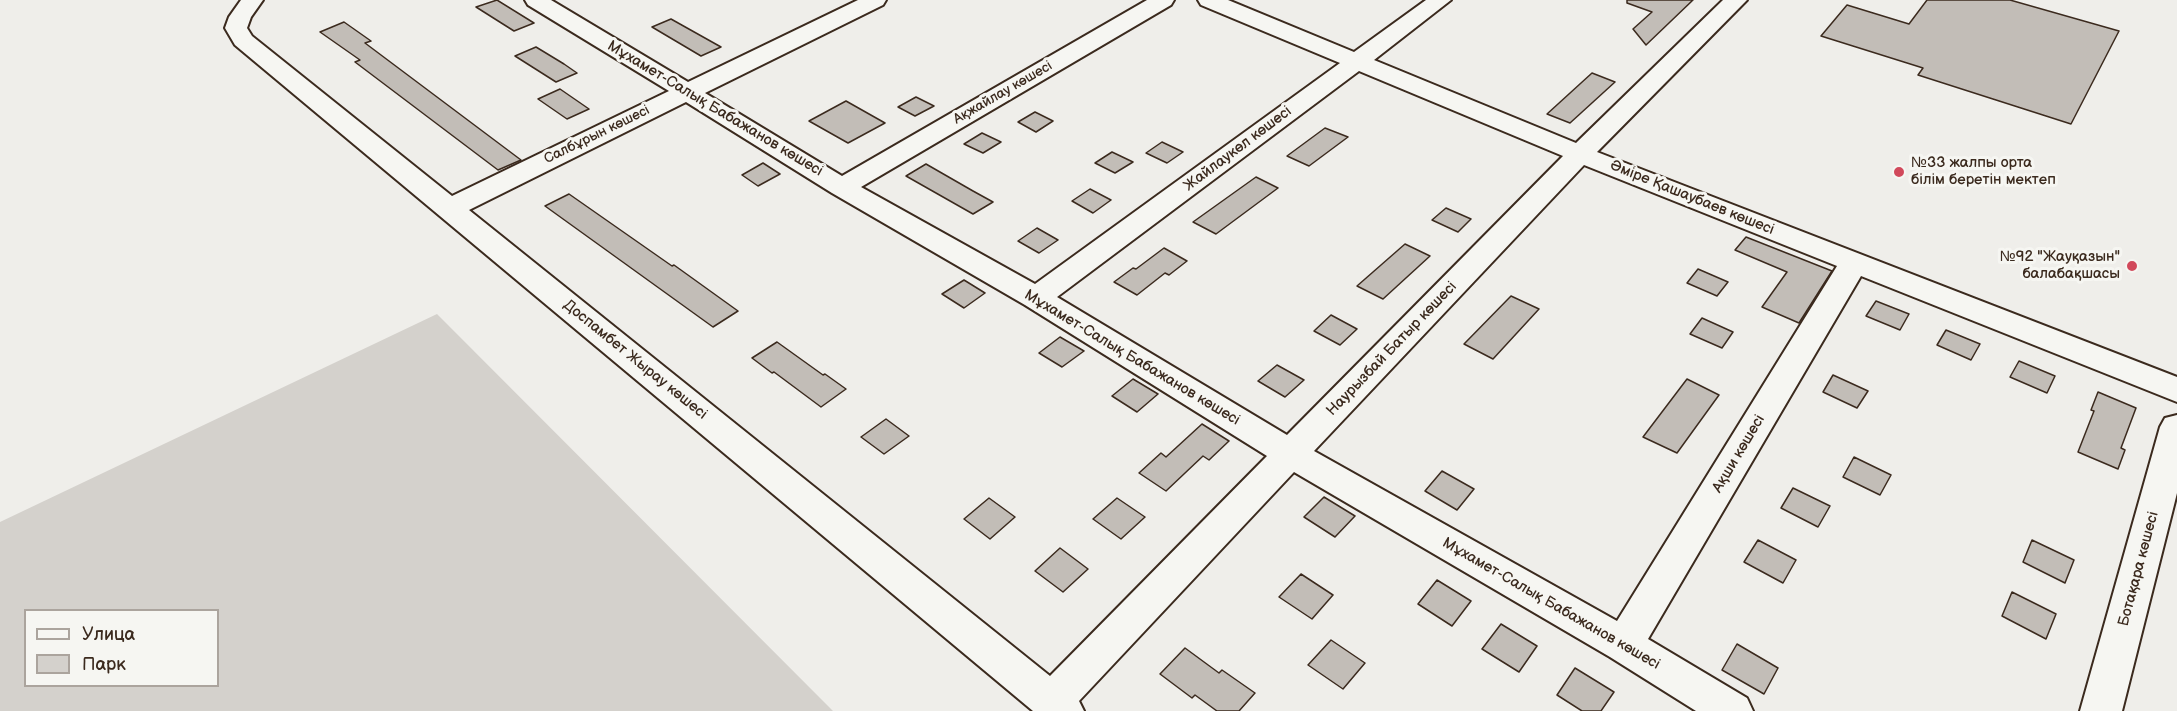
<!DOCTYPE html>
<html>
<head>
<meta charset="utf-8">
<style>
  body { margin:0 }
  #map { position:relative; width:2177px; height:711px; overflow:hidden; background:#efeeea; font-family:"Balsamiq Sans",sans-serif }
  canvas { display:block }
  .legend { position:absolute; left:24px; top:609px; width:195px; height:78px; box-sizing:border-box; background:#f6f6f2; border:2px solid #aba49d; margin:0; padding:8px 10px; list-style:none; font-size:18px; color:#3b2a1e }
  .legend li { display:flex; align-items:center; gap:12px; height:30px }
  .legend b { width:30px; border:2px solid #aba49d }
</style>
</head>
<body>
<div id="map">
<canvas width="2177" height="711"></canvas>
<ul class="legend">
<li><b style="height:8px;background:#f6f6f2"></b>Улица</li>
<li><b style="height:16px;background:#d4d1cc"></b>Парк</li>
</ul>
</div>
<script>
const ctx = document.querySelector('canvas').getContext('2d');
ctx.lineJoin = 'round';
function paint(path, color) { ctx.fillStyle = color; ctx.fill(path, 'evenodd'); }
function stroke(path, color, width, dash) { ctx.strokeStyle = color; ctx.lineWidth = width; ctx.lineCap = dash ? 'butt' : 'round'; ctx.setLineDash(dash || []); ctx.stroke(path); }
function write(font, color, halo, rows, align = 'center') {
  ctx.font = font + ' "Balsamiq Sans",sans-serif'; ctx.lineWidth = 6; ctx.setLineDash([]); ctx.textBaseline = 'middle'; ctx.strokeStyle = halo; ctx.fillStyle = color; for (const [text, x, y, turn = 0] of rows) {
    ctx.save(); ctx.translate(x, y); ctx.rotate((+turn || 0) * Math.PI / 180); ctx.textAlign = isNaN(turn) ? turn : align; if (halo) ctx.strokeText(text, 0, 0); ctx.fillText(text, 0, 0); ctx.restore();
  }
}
const green = new Path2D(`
  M437,314L833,711H0V522ZM26,610H218V686H26Z`);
const building = new Path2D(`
  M497,0L534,23L514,31L476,7Z
  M1627,0H1693L1646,45L1633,29L1652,12L1627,3Z
  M1927,0H2010L2119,31L2071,124L1918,75L1923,68L1821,36L1847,5L1909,24Z
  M671,19L721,47L701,56L652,27Z
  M344,22L371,41L365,43L521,160L498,170L355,62L360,60L320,32Z
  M536,47L564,64L577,73L556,82L515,56Z
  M1592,73L1615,82L1570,123L1547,114Z
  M560,89L589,109L567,119L538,99Z
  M916,97L934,106L915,116L898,107Z
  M846,101L885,123L848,143L809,121Z
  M1035,112L1053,121L1036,132L1018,122Z
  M1325,128L1348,137L1309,166L1287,156Z
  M982,133L1001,142L983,153L964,144Z
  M1162,142L1183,152L1167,163L1146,153Z
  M1112,152L1133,162L1115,173L1095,163Z
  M763,163L780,174L758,186L742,175Z
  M926,164L973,191L993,202L973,214L906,176Z
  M1256,177L1278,188L1216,234L1193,222Z
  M1090,189L1111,200L1093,213L1072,201Z
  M569,194L672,266L674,265L738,311L713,327L545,206Z
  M1446,208L1471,219L1458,232L1432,220Z
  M1037,228L1058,240L1039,253L1018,241Z
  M1746,237L1832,271L1799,323L1762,307L1787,272L1735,250Z
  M1405,244L1430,256L1383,299L1357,286Z
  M1164,248L1187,261L1169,275L1165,273L1137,295L1114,282L1133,268L1136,269Z
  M1698,269L1728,282L1717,296L1687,283Z
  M964,280L985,293L964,308L942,294Z
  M1511,296L1539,309L1493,359L1464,344Z
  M1876,301L1909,314L1900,330L1866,316Z
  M1331,315L1357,329L1340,345L1314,331Z
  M1702,318L1733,332L1722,348L1690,334Z
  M1946,330L1980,344L1971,360L1937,345Z
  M1060,337L1084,351L1062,367L1039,353Z
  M777,342L823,375L825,374L846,389L821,407L774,372L772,373L752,358Z
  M2019,361L2055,376L2047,393L2010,377Z
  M1277,365L1304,380L1285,397L1258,381Z
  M1833,375L1868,391L1857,408L1823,392Z
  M1133,379L1158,394L1137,412L1112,396Z
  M1687,379L1719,395L1677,453L1643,437Z
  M2098,392L2136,408L2121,448L2125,450L2118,469L2078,452L2094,411L2091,410Z
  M886,419L909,436L884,454L861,437Z
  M1202,424L1229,441L1209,460L1203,456L1166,491L1139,473L1161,453L1166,457Z
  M1854,457L1891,475L1880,495L1843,477Z
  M1442,471L1474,489L1457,510L1425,491Z
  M1793,488L1830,506L1818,527L1781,508Z
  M1324,497L1355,516L1335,537L1304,517Z
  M989,498L1015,517L990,539L964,519Z
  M1117,498L1145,517L1121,539L1093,519Z
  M1758,540L1796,560L1783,583L1744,562Z
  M2032,540L2074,560L2065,583L2023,562Z
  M1060,548L1088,569L1063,592L1035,571Z
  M1301,574L1333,595L1312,619L1279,597Z
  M1437,580L1471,601L1452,626L1418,604Z
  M2012,592L2056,614L2046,639L2002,616Z
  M1501,624L1537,646L1519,672L1482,649Z
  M1331,640L1365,663L1343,689L1308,665Z
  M1737,644L1778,668L1764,694L1722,670Z
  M1185,648L1219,673L1222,670L1255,693L1239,711H1217L1195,695L1192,698L1160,674Z
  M1575,668L1614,692L1601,711H1582L1557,695Z`);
const minor = new Path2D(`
  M241,0H263L251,17L247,28L252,36L452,196L669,91L528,5L525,0H551L688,82L858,0H886L883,5L705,93L842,176L1147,0H1174L1171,5L861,187L1035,284L1340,63L1201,5L1198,0H1228L1354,52L1426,0H1451L1374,60L1576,143L1723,0H1747L1597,152L2177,377V402L1861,276L1648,639L1747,698L1753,711H1696L1610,657L1294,472L1079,701L1084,711H1033L235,45L225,28L229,17ZM1359,71L1563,156L1287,435L1057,297ZM686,102L832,193L1025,305L1267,456L1050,676L469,210ZM1584,165L1837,266L1617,621L1314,451Z
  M2177,415V493L2122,711H2080L2160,427L2165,418Z`);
const markers = [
  [1899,172,6,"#d1495b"],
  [2132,266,6,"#d1495b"]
];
const farStreetnames = [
  ["Ақжайлау көшесі",1003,93,-30],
  ["Салбұрын көшесі",597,135,-26]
];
const streetNames = [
  ["Мұхамет-Салық Бабажанов көшесі",715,109,31],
  ["Жайлаукөл көшесі",1238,149,-37],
  ["Әміре Қашаубаев көшесі",1692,198,22],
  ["Наурызбай Батыр көшесі",1392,349,-46],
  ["Мұхамет-Салық Бабажанов көшесі",1132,358,31],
  ["Доспамбет Жырау көшесі",635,360,39],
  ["Ақши көшесі",1739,454,-59],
  ["Ботақара көшесі",2139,569,-75],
  ["Мұхамет-Салық Бабажанов көшесі",1551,604,30]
];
const poiNames = [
  ["№33 жалпы орта",1911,163],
  ["білім беретін мектеп",1911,180],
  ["№92 \"Жауқазын\"",2120,257,"right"],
  ["балабақшасы",2120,274,"right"]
];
paint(green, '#d4d1cc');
paint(building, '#c2bdb7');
stroke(building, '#3b2a1e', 1.5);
stroke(minor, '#3b2a1e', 4);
paint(minor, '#f6f6f2');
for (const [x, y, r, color] of markers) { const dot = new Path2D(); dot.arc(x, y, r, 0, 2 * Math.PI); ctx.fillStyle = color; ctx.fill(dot); stroke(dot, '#f6f6f2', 2); }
write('14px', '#3b2a1e', '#f6f6f2', farStreetnames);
write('15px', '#3b2a1e', '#f6f6f2', streetNames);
write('15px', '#3b2a1e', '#f6f6f2', poiNames, 'left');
</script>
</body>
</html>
